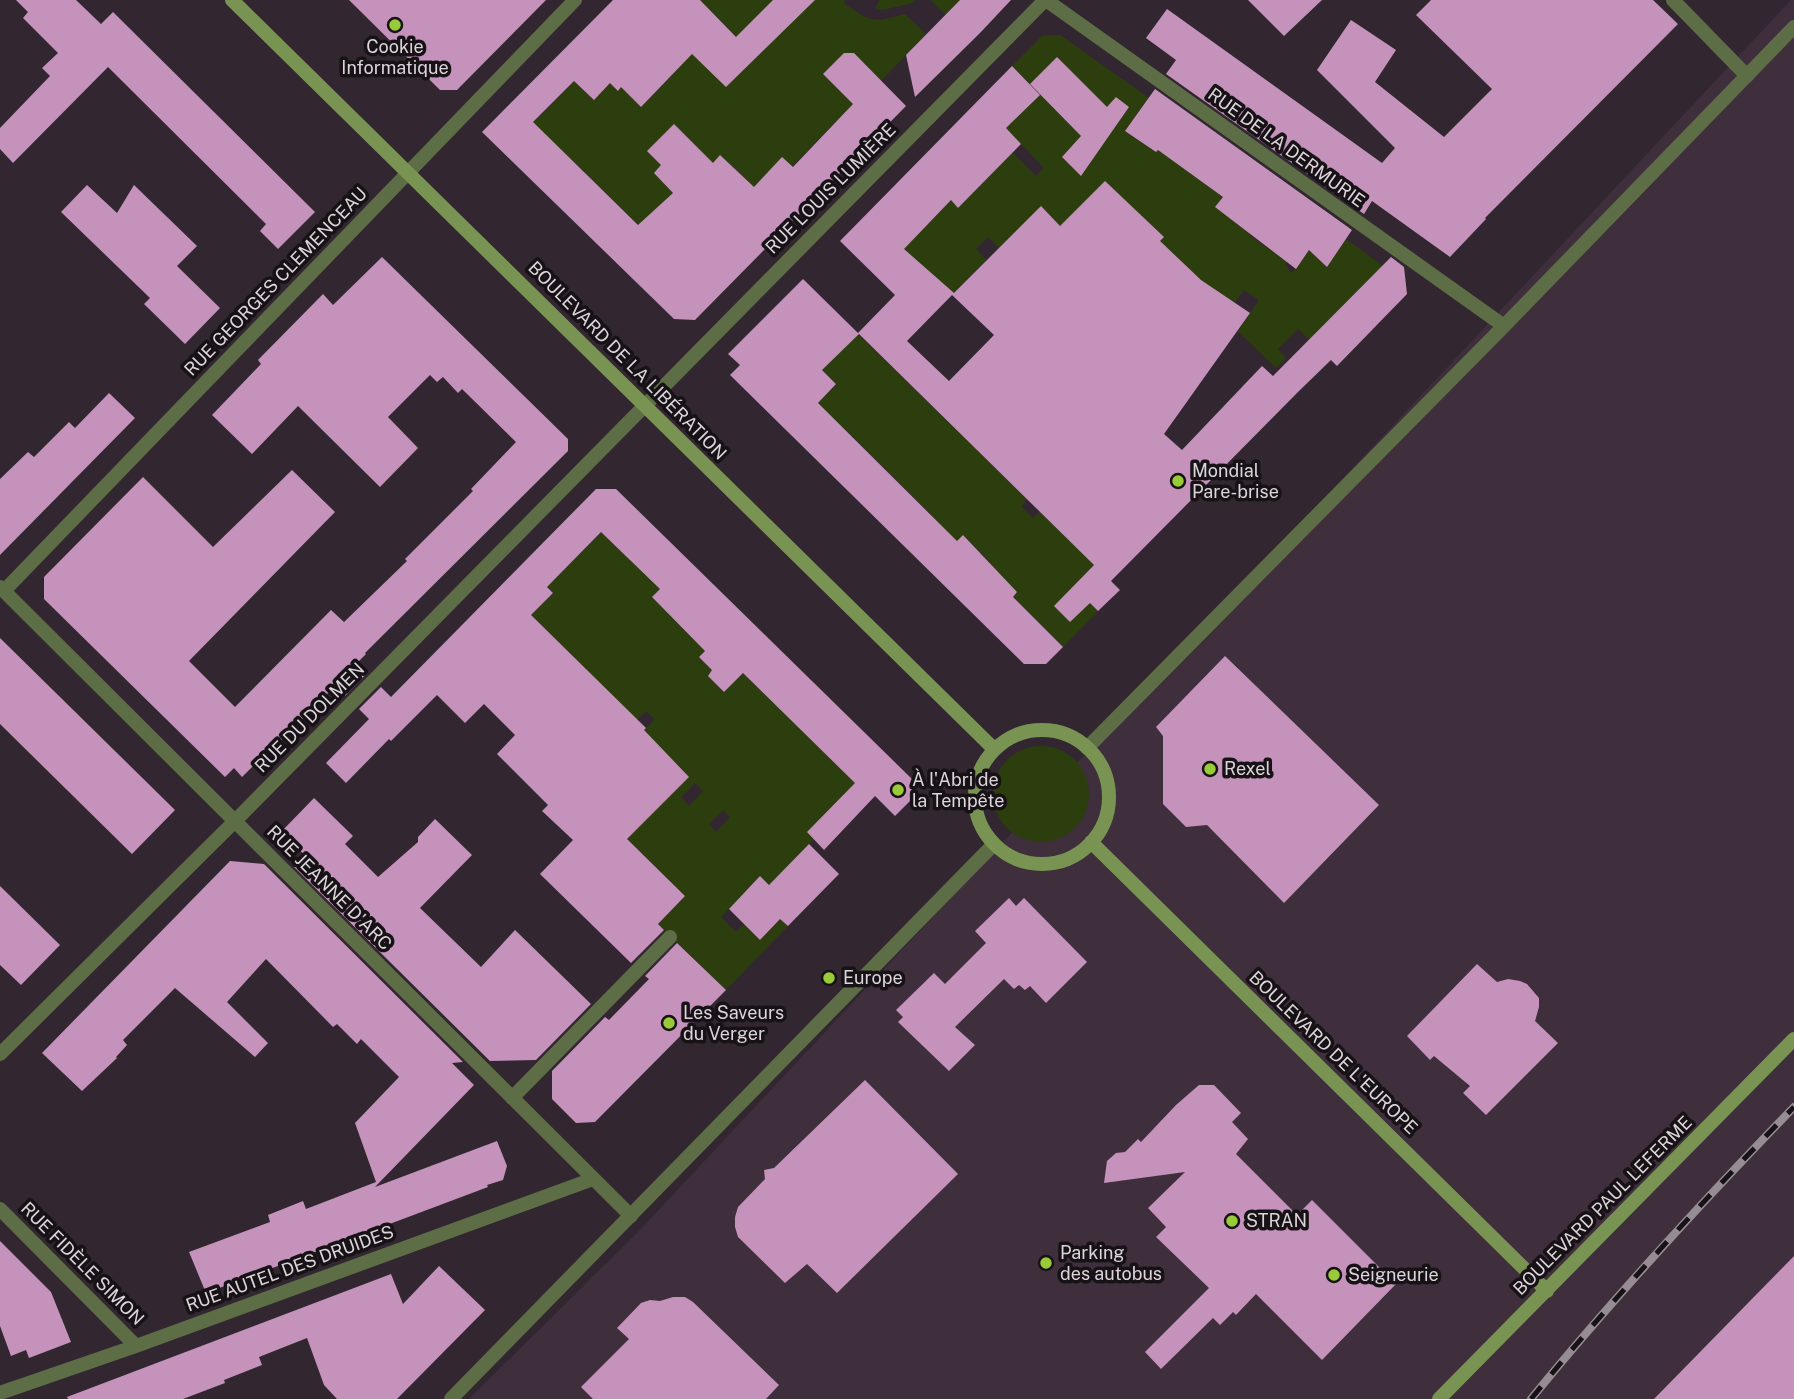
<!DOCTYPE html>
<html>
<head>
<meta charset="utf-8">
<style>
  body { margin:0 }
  canvas { display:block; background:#322730 }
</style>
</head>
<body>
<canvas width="1794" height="1399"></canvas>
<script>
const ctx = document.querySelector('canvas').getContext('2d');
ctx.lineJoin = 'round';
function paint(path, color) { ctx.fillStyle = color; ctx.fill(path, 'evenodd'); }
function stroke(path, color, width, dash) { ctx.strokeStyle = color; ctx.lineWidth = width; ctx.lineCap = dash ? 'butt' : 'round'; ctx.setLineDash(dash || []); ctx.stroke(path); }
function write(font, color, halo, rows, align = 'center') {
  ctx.font = font + ' "Public Sans",sans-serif'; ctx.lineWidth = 7; ctx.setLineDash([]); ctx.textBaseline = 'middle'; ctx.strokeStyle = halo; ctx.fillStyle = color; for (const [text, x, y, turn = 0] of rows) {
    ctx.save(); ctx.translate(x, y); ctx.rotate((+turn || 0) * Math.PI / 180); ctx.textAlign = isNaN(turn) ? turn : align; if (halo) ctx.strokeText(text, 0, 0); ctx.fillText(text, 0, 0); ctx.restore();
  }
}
const built = new Path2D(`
  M1791,0H1794V1399H469L639,1231Z`);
const green = new Path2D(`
  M665,0L739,74L756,56L700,0H845L844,3C871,23 872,23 905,14L926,34L881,81L877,77L852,102L853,104L730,230L731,232L698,265L690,257L677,271L643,238L647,233L512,102L517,98L538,118L574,81L594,100L610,83L618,91L621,87L604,71L628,46L639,56L648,48L637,36L655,18L665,27L672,20L659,7ZM855,56L870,70L863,77L849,64ZM834,63L841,70L845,67L852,75L838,89L823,74ZM666,65L674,73L641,107L633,98ZM682,132L699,149L690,157L674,141ZM659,139L667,147L666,149L683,165L674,175L689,191L676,204L669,197L673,193L654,173L663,164L657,159L656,160L647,151ZM720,155L742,175L735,184L713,163ZM670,211L679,219L661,237L652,228Z
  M880,0H915L912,3L883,10L875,8Z
  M931,0H963L947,16Z
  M1060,35L1149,98L1125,131L1156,152L1158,149L1257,222L1249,235L1273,252L1318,219L1285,265L1292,273L1310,249L1316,253L1315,255L1327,266L1346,239L1383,266L1310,340L1298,329L1278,349L1286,358L1276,368L1238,331L1259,300L1244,290L1224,317L1211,287L1148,243L1158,232L1148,222L1096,190L1045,241L1026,222L999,248L988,237L976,249L986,260L952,295L918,261L900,284L869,269L897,241L941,191L957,206L1012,152L1036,176L1044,168L1006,128L1019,116L1016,112L1036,91L1100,101L1057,57L1030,84L1012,66L1042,36ZM1078,140L1081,175L1062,157Z
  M858,334L1027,499L1021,506L1033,518L1040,512L1094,565L1073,586L1098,611L1063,647L1013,597L1017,592L1005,580L979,574L990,562L963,535L955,543L929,519L932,515L846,430L816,405L837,384L806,355Z
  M606,527L662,587L652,597L690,636L713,643L699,657L712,670L708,676L724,692L743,673L835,763L870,782L769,885L760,877L721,917L736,932L744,924L760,940L780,919L788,926L726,990L658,924L685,896L611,823L644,730L655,719L646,711L637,720L531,615L554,593L523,563L555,531L579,555ZM661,779L674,792L652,813ZM695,783L703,791L689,806L681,797ZM723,810L730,817L716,832L709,824Z
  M993 794a48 48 0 1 1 96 0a48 48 0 1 1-96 0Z`);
const building = new Path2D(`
  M16,0H76L101,24L113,12L315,212L278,249L260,231L266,224L108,67L13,163L0,149V128L50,76L42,68L58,53L23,18L28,12Z
  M349,0H546L457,90H440Z
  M613,0H700L736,37L773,0H815L726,87L692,54L641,107L621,87L618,91L610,83L594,100L574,81L533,122L638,225L673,193L654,173L661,165L647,151L674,124L713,163L720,155L754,187L782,157L793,167L853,104L823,74L844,53H854L906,106L695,320L674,319L482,132Z
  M960,0H1011L980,33L915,97L906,55Z
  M1248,0H1322L1284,36Z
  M1431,0H1653L1678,24L1485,218L1486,219L1450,257L1372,201L1364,214L1166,74L1176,60L1146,38L1167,9L1382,163L1395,148L1317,70L1351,20L1396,50L1375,82L1444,137L1492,89L1416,15Z
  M1057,57L1107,107L1116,97L1129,107L1081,176L1062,157L1081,136L1030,84Z
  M1012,66L1040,95L1006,128L1021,144L958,208L951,200L904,249L954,293L952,295L1041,206L1060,226L1105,181L1164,237L1160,241L1201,280L1250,313L1164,434L1182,450L1262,366L1273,376L1391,257L1404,267L1407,294L1337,366L1331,360L1299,391L1111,581L1120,590L1098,611L1090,603L1070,622L1054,606L1094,565L858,333L895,295L840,241ZM952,295L994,335L949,381L907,341Z
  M1155,89L1352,230L1327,267L1309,250L1296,269L1215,207L1223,197L1158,150L1156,152L1125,131Z
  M87,185L117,213L134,185L197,246L177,266L220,308L185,344L144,304L150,298L61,212Z
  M382,257L568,439V451L365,653L366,654L357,663L367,673L345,696L335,686L258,764L256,763L242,777L234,768L225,777L44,599V577L143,477L213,547L292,470L335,512L189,661L235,707L331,610L344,622L407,561L405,559L473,491L471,489L516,442L462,389L458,393L443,377L437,382L430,375L388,417L418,448L380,487L298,406L252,454L212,415L261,364L258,360L323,294L333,305Z
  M803,279L859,334L822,370L836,384L818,403L957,541L963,535L1017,592L1013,597L1063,647L1046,664H1024L730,375L740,365L728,354Z
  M109,393L135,418L0,555V479L28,452L34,457L69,422L75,428Z
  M596,489H616L912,779V799L895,816L875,796L824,850L807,832L855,783L743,673L724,692L708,676L712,670L699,657L705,651L652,597L660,589L601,532L547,587L553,593L531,615L646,728L644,730L689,777L627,839L685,896L658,924L664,930L631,963L540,874L573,840L542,811L548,805L497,754L515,735L484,704L465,723L437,695L391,741L389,739L346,783L326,763L369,719L359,709L381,687L391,697Z
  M0,638L175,810L132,854L0,724Z
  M1225,656L1379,805L1284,903L1207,825L1186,827L1163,804V736L1156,727Z
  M314,798L353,836L345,844L378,877L418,842V837L435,819L472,855L420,908L481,967L515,930L591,1004L536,1060L490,1061L294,867L319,869L281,832Z
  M809,844L839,874L788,926L780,919L760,940L729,909L760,876L769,885Z
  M230,861L264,864L463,1062L452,1063L474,1085L375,1187L497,1141L507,1166L503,1180L487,1185L488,1187L206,1293L189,1252L270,1222L268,1215L303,1201L306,1209L376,1182L355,1123L399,1077L361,1039L357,1044L337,1024L333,1027L266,959L227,1002L268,1043L255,1057L175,988L123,1040L127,1045L116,1057L117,1058L82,1091L42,1053Z
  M0,886L60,945L21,985L0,965Z
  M1009,898L1016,906L1024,898L1087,962L1046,1003L1030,986L1025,990L1019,985L1014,989L1004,979L955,1027L975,1045L949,1071L898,1022L903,1017L896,1010L934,973L945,984L986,943L975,931Z
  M677,943L726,990L595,1122L576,1123L552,1099V1071L605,1017L609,1020L649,979L645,976Z
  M1477,964L1497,982L1508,979L1520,981L1527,984L1539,998V1007L1535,1021L1558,1043L1486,1115L1463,1093L1470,1086L1434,1056L1430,1060L1407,1036Z
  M865,1080L958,1174L837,1293L807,1264L785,1283L738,1237L735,1227V1217L738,1207L765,1179L764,1170L774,1168Z
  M1199,1085H1214L1241,1113L1232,1122L1248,1139L1236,1154L1297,1215L1312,1200L1396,1284L1322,1360L1256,1294L1236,1315L1233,1312L1220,1325L1213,1318L1161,1369L1145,1352L1209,1288L1156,1237L1166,1227L1148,1208L1185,1172L1104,1183L1107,1161L1116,1153L1125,1152L1138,1139L1141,1142L1176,1105Z
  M0,1241L51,1292L71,1342L29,1358L26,1350L11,1356L0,1326Z
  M1794,1256V1399H1654Z
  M439,1266L485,1310L397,1399H337L324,1385L307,1338L259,1357L262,1365L224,1380L225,1383L183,1399H68L67,1397L391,1274L403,1304Z
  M673,1297H685L693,1302L779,1385L766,1399H593L581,1387L629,1339L617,1328L641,1303L650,1300L660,1301Z`);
const minor = new Path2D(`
  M1046,0L1504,326
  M1673,0L1747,76
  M0,587L631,1216
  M4,591L575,0
  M0,1054L235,821L1045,0
  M512,1098L670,937
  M0,1209L136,1346
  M0,1393L136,1346L593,1179`);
const tertiary = new Path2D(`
  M1087,748L1504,326L1794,27
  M451,1399L994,844`);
const secondary = new Path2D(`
  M232,0L994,749
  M975 797a67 67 0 1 1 134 0a67 67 0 1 1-134 0Z
  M1091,842L1547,1291
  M1439,1399L1794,1039`);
const rail = new Path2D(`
  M1531,1399C1614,1297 1703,1201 1794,1107`);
const markers = [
  [395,25,7,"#98cb37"],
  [1178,481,7,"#98cb37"],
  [1210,769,7,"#98cb37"],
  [898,790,7,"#98cb37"],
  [829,978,7,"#98cb37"],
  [669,1023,7,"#98cb37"],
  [1232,1221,7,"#98cb37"],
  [1046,1263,7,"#98cb37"],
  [1334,1275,7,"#98cb37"]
];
const poiNames = [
  ["Cookie",395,47,"center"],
  ["Informatique",395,68,"center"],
  ["Mondial",1192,471],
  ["Pare-brise",1192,492],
  ["Rexel",1224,769],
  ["À l'Abri de",912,780],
  ["la Tempête",912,801],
  ["Europe",843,978],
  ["Les Saveurs",683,1013],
  ["du Verger",683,1034],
  ["STRAN",1246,1221],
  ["Parking",1060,1253],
  ["des autobus",1060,1274],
  ["Seigneurie",1348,1275]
];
const streetNames = [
  ["RUE DE LA DERMURIE",1286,148,36],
  ["RUE LOUIS LUMIÈRE",831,189,-45],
  ["RUE GEORGES CLEMENCEAU",276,282,-46],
  ["BOULEVARD DE LA LIBÉRATION",627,361,45],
  ["RUE DU DOLMEN",310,718,-45],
  ["RUE JEANNE D'ARC",329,888,45],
  ["BOULEVARD DE L'EUROPE",1333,1053,44],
  ["BOULEVARD PAUL LEFERME",1603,1206,-45],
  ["RUE FIDÈLE SIMON",82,1264,45],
  ["RUE AUTEL DES DRUIDES",290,1269,-20]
];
paint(built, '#3f2e3c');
paint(green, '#2d3e0e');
paint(building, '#c492ba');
stroke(minor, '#5d6e46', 14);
stroke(tertiary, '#5d6e46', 14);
stroke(secondary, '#799352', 14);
stroke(rail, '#968d94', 8);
stroke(rail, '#171216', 5, [16]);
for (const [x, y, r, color] of markers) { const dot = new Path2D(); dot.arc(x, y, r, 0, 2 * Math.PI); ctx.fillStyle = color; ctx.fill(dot); stroke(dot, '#171216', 2.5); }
write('18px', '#ddd5db', '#171216', poiNames, 'left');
write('18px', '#ddd5db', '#171216', streetNames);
</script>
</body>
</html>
